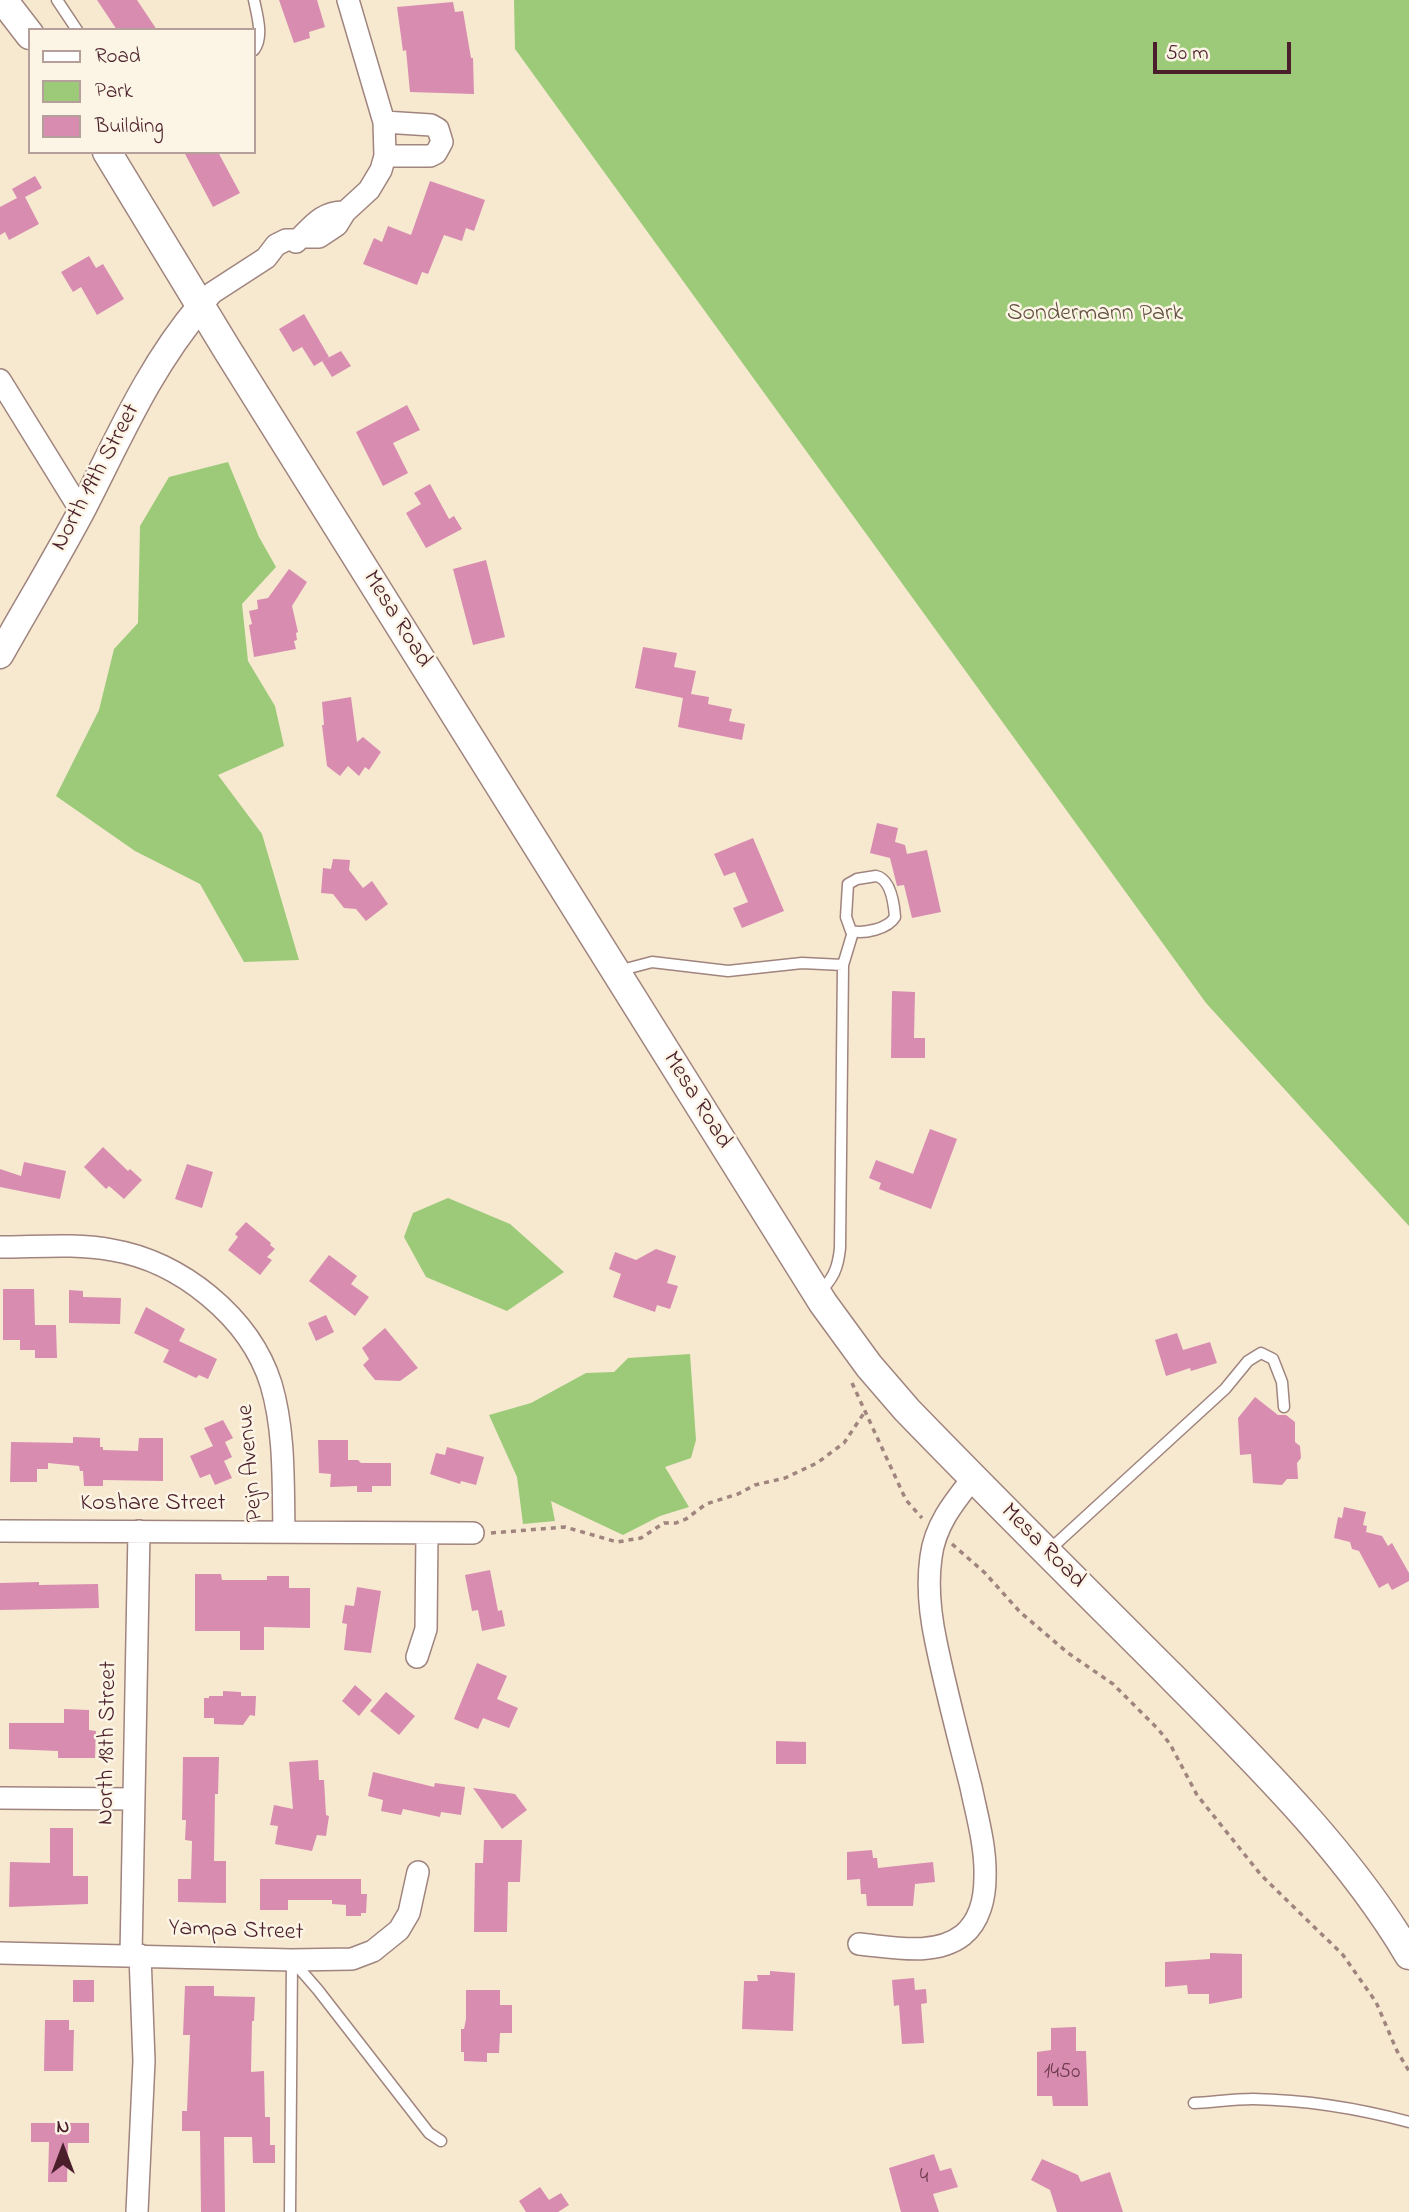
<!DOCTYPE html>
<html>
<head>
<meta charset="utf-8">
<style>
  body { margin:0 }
  #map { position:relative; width:1409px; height:2212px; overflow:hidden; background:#f6e9d0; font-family:"Indie Flower",sans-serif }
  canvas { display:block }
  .legend { position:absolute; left:28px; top:28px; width:228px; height:126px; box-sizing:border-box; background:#fcf5e5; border:2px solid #b59f9b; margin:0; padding:9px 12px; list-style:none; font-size:21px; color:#4a1f2b }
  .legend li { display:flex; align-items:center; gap:14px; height:35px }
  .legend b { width:35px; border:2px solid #b59f9b }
  .north { position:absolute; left:28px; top:2114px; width:70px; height:70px; -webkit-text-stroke:5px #fcf5e5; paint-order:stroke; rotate:0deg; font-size:19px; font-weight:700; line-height:28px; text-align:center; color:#4a1f2b }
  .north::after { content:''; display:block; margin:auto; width:24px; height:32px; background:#4a1f2b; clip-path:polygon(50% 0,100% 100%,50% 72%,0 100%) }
  .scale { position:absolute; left:1153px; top:42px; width:138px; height:32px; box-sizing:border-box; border:4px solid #4a1f2b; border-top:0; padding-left:9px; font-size:21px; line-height:24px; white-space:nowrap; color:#4a1f2b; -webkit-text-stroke:5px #fcf5e5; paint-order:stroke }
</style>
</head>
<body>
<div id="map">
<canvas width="1409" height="2212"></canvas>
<ul class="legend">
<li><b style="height:9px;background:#fff"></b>Road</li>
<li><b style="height:19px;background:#9cca79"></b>Park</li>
<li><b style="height:19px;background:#d88cb0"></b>Building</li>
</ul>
<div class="north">N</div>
<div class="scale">50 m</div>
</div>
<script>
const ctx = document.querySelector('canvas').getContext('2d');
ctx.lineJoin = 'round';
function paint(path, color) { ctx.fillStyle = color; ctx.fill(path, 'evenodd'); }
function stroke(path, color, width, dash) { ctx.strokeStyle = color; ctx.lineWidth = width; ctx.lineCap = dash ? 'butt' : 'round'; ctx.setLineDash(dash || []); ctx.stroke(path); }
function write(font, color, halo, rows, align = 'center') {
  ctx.font = font + ' "Indie Flower",sans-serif'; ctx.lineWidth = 5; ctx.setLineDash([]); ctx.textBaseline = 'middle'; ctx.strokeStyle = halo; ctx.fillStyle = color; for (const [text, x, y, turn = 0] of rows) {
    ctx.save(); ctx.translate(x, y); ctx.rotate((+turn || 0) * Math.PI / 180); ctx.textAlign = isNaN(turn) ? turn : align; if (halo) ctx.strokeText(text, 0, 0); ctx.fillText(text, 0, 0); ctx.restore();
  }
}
const green = new Path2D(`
  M514,0H1409V1226L1206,1003L515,49Z
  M228,462L259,537L276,567L242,604L248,661L275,706L284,746L218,775L262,834L299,960L244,962L200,884L135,851L56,796L99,710L114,649L138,623L140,526L169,477Z
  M448,1198L510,1224L564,1272L507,1311L426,1277L404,1237L413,1213Z
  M690,1354L696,1440L691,1458L665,1467L689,1507L660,1516L623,1535L551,1501L555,1521L523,1524L517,1477L489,1415L531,1403L586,1373L614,1372L628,1358Z`);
const building = new Path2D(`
  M97,0H137L157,30H117Z
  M279,0H317L325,27L309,32L310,38L294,43Z
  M453,2L455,12L463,11L471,58H473L474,94L410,92L406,50L403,51L397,7Z
  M184,152H218L240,193L213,207Z
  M35,176L42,188L25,197L39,224L9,240L5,232L0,235V207L17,198L12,189Z
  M430,181L485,200L474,231L466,228L462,241L444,235L428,274L422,272L417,285L363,264L374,238L382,242L388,226L411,235Z
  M89,256L96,268L103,264L124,299L97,315L81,287L73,292L61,272Z
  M304,314L329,357L314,366L302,347L293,352L279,329Z
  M341,351L351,366L332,377L322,361Z
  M407,405L420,430L393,443L408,473L383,486L356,432Z
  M430,484L449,519L454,516L462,529L426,548L406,513L421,504L414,493Z
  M486,560L505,637L473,645L453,569Z
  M289,569L307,582L292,606L298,632L296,633L297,640L294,641L296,649L254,657L249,625L252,624L249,611L258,609L257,600L268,598Z
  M643,647L677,653L674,667L696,671L691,694L709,697L708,704L732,709L729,721L745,724L742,740L678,727L683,698L635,688Z
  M351,697L357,742L363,737L381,752L369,770L365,767L359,776L348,766L340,776L327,766L322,725H324L322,702Z
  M877,823L898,828L895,842L905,845L907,854L927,850L941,912L912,918L904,885L897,886L890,858L870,853Z
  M753,838L784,911L742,928L733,908L748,902L735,872L724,876L714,854Z
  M333,859L350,860L349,870L363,888L372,881L388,904L366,921L356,909L344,908L333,894L321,893L323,868L331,869Z
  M892,991L915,992L914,1038H925V1058H891Z
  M930,1129L957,1139L931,1209L879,1189L881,1183L869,1178L876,1160L913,1174Z
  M103,1147L128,1171L130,1169L142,1180L124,1199L109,1186L106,1189L84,1167Z
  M24,1162L66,1171L60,1199L0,1187V1169L21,1176Z
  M187,1164L213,1172L202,1208L175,1199Z
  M246,1222L271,1243L270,1245L275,1249L267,1257L272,1260L260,1275L228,1250L238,1237L235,1234Z
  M656,1249L676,1256L667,1283L678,1286L670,1309L657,1305L655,1312L613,1297L621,1274L609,1269L615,1252L636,1260Z
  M329,1255L357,1276L351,1284L369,1297L355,1316L309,1281Z
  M3,1289H34L35,1325H56L57,1358H35V1350H20V1340H3Z
  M69,1290L83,1291V1297L121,1298L120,1324L69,1323Z
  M146,1307L185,1329L179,1341L217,1359L208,1379L199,1375L196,1378L163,1362L169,1350L134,1333Z
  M326,1315L334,1332L316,1341L308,1323Z
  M385,1328L418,1368L400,1381L375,1380L363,1365L369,1359L362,1348Z
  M1177,1333L1183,1350L1210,1342L1217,1363L1191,1371L1190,1368L1166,1376L1155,1340Z
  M1255,1397L1278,1415H1286L1295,1422V1442L1300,1446L1301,1458L1297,1463L1298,1479H1287L1282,1485L1253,1483L1251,1454L1240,1455L1238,1418Z
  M223,1420L233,1438L225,1442L232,1457L224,1461L232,1478L215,1485L210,1474L200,1478L190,1456L213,1446L204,1428Z
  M73,1437L100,1438V1447H103V1450L138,1451L139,1438H163V1481L103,1480V1486H84L83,1471H80L79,1466L48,1463V1469H37V1482H10L11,1442L73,1443Z
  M318,1440H348V1460H358L361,1463H391V1486H372V1492H357V1486L330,1487L331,1474L319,1473Z
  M447,1447L484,1457L476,1485L461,1481L460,1484L430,1474L436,1453L445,1455Z
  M1344,1507L1366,1512L1363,1525L1367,1526L1366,1532L1382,1536L1388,1546L1392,1543L1409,1573V1581L1392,1590L1388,1583L1379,1588L1359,1551L1352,1549L1350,1542L1334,1538L1338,1517L1342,1518Z
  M490,1570L498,1611L502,1610L505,1626L482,1631L478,1610L472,1611L465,1575Z
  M195,1574H221L222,1580H267V1576H289V1588H310V1628L264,1627V1650H240V1631H195Z
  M39,1582V1585L98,1584L99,1608L0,1610V1583Z
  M357,1587L381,1591L371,1653L344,1650L347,1624L342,1623L345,1605L354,1606Z
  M477,1663L507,1676L497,1699L518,1708L509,1728L483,1718L478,1729L454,1719Z
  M355,1685L372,1700L359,1716L342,1701Z
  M223,1691L241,1692V1696H256L255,1716L250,1715L243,1725L214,1724V1718H204V1698H209V1696H223Z
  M386,1692L415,1716L399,1735L370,1711Z
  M64,1709L89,1710V1730L96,1731L95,1758H58V1751L9,1749V1723H64Z
  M776,1741L806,1742V1764H776Z
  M183,1757H219L218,1794H215L214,1861H226V1903L178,1902V1879H191L192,1841L185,1840L186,1820H182Z
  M318,1760L319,1780H324L326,1815L329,1816L326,1836L317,1835L312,1851L275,1844L278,1826L270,1825L274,1805L293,1809L289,1762Z
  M373,1772L434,1787L435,1783L465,1787L461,1815L441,1812L440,1817L403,1809L401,1815L381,1811L383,1800L368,1796Z
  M473,1788L515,1794L527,1810L502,1829Z
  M50,1828H73V1876H88V1904L9,1907L10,1862L50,1863Z
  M484,1840H522L520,1882H508L507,1932H474L475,1863H483Z
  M872,1850L873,1858H877L878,1868L933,1862L935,1882L915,1884L913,1906H867L866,1894H861L860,1879L847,1880V1852Z
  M260,1879H361V1894H367L366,1913H361V1916H346V1905L332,1904V1900H288V1910H260Z
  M1210,1953L1242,1954V1998L1209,2004V1994H1188L1187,1985L1165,1987V1962L1210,1959Z
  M770,1971L795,1973L793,2031L742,2029L744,1981H758L757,1975H770Z
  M914,1978L915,1990L926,1989L927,2003L921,2004L924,2043L902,2044L899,2005L894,2006L892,1980Z
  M73,1980H94V2002H73Z
  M185,1986H214V1996L255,1997L254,2021H252L251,2072L264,2071L265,2117H270V2145H275V2163H253L252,2137H224L225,2212H201L200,2131H182V2111H187L190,2035H183Z
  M466,1990H500V2005H512V2033H500L499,2053H487V2062L464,2061V2052H461V2029H464L466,2019Z
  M45,2020H69V2030H74L73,2071H44Z
  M1076,2027V2051H1086L1088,2106H1053L1052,2096H1037V2052L1051,2050V2028Z
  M31,2123H89V2143H68L67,2182H48L49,2142H31Z
  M934,2154L940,2171L951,2168L958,2187L933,2194L939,2212H901L889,2168Z
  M1042,2159L1078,2175L1081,2182L1110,2172L1123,2212H1057L1050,2190L1031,2180Z
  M540,2187L549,2200L561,2193L569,2205L558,2212H526L519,2201Z`);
const path = new Path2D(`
  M852,1383L906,1500L922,1518
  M491,1533L565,1527L617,1542L641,1538L664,1523H676L686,1519L706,1504L738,1494L755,1485L785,1478L817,1463L844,1443L864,1413
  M952,1544L985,1573L1020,1612L1068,1653L1113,1684L1158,1729L1170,1744L1197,1795L1261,1875L1343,1955L1376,2002L1397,2051L1409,2071`);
const service = new Path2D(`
  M57,0L77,30
  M254,0C257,15 264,37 254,50
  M876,876C891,879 894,904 895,917C888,929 864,934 851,931L846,917L848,884L857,879Z
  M618,971L652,962L728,971L802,963L843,965L853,932
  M818,1294C833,1279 838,1269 840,1248L843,965
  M1047,1552L1225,1389L1248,1361L1261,1353L1273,1359L1282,1382L1284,1407
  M292,1960L318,1990L429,2133L441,2141
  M1194,2103C1213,2102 1234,2099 1253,2099C1307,2100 1357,2108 1409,2122
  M290,2212L292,1960`);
const minor = new Path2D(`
  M384,122L431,125L438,129L442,142L436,153L430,156H385
  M302,237H319L337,225L345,212L369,190L381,170L385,156L384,122L348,0
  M296,242C311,228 321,211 345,212
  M201,306L212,293L266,258L276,245L286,240H297
  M0,380L81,511
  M0,1247C37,1247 75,1243 112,1250C180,1261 250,1317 271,1384C285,1431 283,1483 284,1532
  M0,1531L473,1533
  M417,1657L426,1629L427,1533
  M0,1798L134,1799
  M859,1944C892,1947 935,1957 963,1935C980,1921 985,1897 985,1877C986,1847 977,1816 971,1787C959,1739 946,1691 936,1642C930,1614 927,1585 931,1557C935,1525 954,1502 973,1478
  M0,1953L292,1960L352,1959L373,1951L399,1930L409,1913L418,1872
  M131,1955L139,1531
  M137,2212L144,2061L140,1955`);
const tertiary = new Path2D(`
  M0,655C27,607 56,559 82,510C118,440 149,367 201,306`);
const secondary = new Path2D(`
  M3,0L30,35
  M107,152L228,351L823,1303L869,1366L907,1410C994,1500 1083,1588 1172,1677C1257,1763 1347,1851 1409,1955`);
const numberNames = [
  ["1450",1062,2074],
  ["4",924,2179]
];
const parkNames = [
  ["Sondermann Park",1095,315]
];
const streetNames = [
  ["North 19th Street",97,478,-62],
  ["Mesa Road",396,620,58],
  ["Mesa Road",696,1101,58],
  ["Pejn Avenue",252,1463,-95],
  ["Koshare Street",153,1505],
  ["Mesa Road",1042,1547,45],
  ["North 18th Street",109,1743,-89],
  ["Yampa Street",236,1932,2]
];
paint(green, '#9cca79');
paint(building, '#d88cb0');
stroke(service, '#a0847e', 13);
stroke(minor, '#a0847e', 24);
stroke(tertiary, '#a0847e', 29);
stroke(secondary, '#a0847e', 31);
stroke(path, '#a0847e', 3.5, [5, 5]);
stroke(service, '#fff', 10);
stroke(minor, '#fff', 21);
stroke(tertiary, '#fff', 26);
stroke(secondary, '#fff', 28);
write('21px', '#6e3a4c', null, numberNames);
write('24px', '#635242', '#fcf5e5', parkNames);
write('24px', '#4a1f2b', '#fcf5e5', streetNames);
</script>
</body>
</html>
